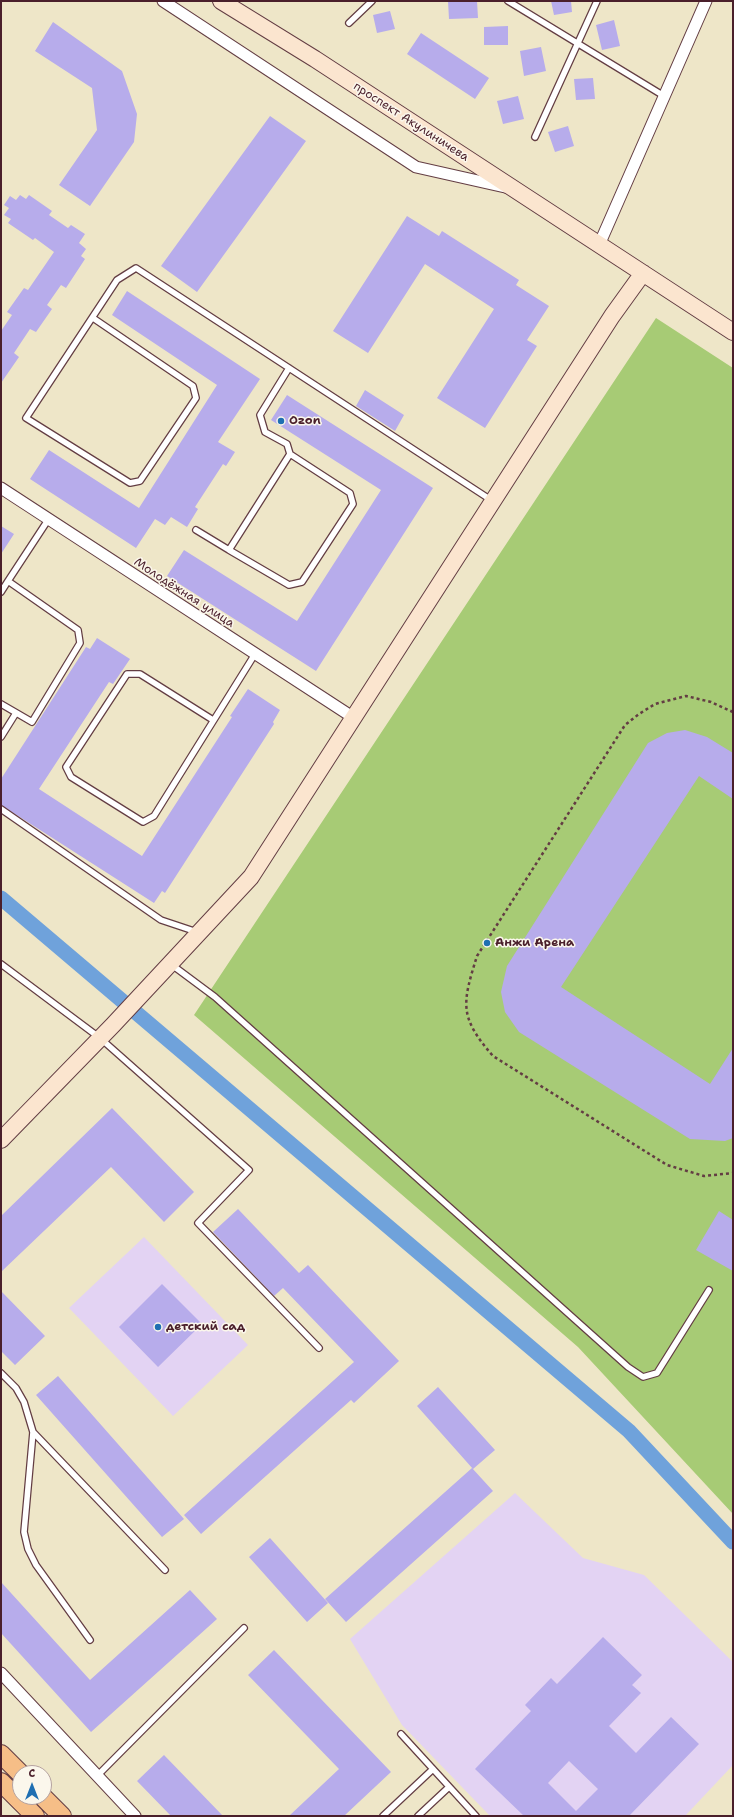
<!DOCTYPE html>
<html>
<head>
<meta charset="utf-8">
<style>
  body { margin:0 }
  #map { position:relative; width:734px; height:1817px; overflow:hidden; background:#eee6c8; font-family:"Shantell Sans",sans-serif }
  canvas { display:block }
  .frame { position:absolute; inset:0; border:2px solid #4a1f2b; pointer-events:none }
  .north { position:absolute; left:12px; top:1765px; width:40px; height:40px; box-sizing:border-box; background:#fbf7ec; border:1px solid #b4a19f; border-radius:50%; rotate:0deg; font-size:11px; font-weight:700; line-height:16px; text-align:center; color:#4a1f2b }
  .north::after { content:''; display:block; margin:auto; width:14px; height:18px; background:#1f6fb2; clip-path:polygon(50% 0,100% 100%,50% 72%,0 100%) }
</style>
</head>
<body>
<div id="map">
<canvas width="734" height="1817"></canvas>
<div class="frame"></div>
<div class="north">С</div>
</div>
<script>
const ctx = document.querySelector('canvas').getContext('2d');
ctx.lineJoin = 'round';
function paint(path, color) { ctx.fillStyle = color; ctx.fill(path, 'evenodd'); }
function stroke(path, color, width, dash) { ctx.strokeStyle = color; ctx.lineWidth = width; ctx.lineCap = dash ? 'butt' : 'round'; ctx.setLineDash(dash || []); ctx.stroke(path); }
function write(font, color, halo, rows, align = 'center') {
  ctx.font = font + ' "Shantell Sans",sans-serif'; ctx.lineWidth = 3; ctx.setLineDash([]); ctx.textBaseline = 'middle'; ctx.strokeStyle = halo; ctx.fillStyle = color; for (const [text, x, y, turn = 0] of rows) {
    ctx.save(); ctx.translate(x, y); ctx.rotate((+turn || 0) * Math.PI / 180); ctx.textAlign = isNaN(turn) ? turn : align; if (halo) ctx.strokeText(text, 0, 0); ctx.fillText(text, 0, 0); ctx.restore();
  }
}
const built = new Path2D(`
  M144,1237L248,1345L173,1416L69,1308Z
  M515,1493L583,1558L644,1575L733,1662V1765L685,1816H490L402,1725L350,1639Z`);
const green = new Path2D(`
  M656,318L733,368V1514L578,1347L194,1015Z`);
const canal = new Path2D(`
  M1,898L629,1431L733,1542`);
const building = new Path2D(`
  M448,1H477L478,18L449,19Z
  M551,1H571L572,12L554,15Z
  M390,11L395,29L377,33L373,15Z
  M614,20L620,46L602,50L596,25Z
  M53,22L122,71L137,114L134,142L90,206L59,185L97,130L92,88L35,51Z
  M508,26V45H484V27Z
  M421,33L489,78L475,99L407,54Z
  M541,47L546,71L524,76L520,51Z
  M593,78L595,99L576,100L574,79Z
  M518,96L524,119L503,124L497,101Z
  M270,116L306,141L197,292L161,266Z
  M568,126L574,146L555,152L548,132Z
  M20,195L26,199L29,195L52,211L49,215L68,228L71,225L85,234L79,243L86,249L81,256L85,259L66,288L61,285L47,305L52,309L36,332L30,329L14,353L19,357L1,383V331L12,315L7,312L24,288L28,290L54,252L35,238L33,240L8,223L11,219L4,215L9,208L4,205L10,196L16,200Z
  M407,216L439,236L442,231L519,280L516,285L549,306L527,340L537,346L485,428L437,398L494,309L425,264L368,353L333,331Z
  M127,291L260,379L218,442L235,452L226,466L223,464L195,507L198,509L187,527L171,517L165,525L155,519L136,548L30,479L49,450L139,508L217,385L112,315Z
  M365,390L404,415L395,431L356,406Z
  M287,395L433,488L316,671L167,576L184,550L297,621L381,490L271,420Z
  M1,526L14,534L1,554Z
  M97,638L130,659L113,684L109,682L39,789L142,856L232,717L230,716L248,689L280,710L273,722L274,724L165,893L162,891L154,903L1,805V779L86,647L90,649Z
  M685,730L707,737L733,753V799L699,776L561,987L710,1084L733,1048V1138L725,1141L690,1139L519,1032L505,1012L501,992L507,966L648,743L667,733Z
  M112,1108L194,1192L164,1222L111,1167L1,1272V1216Z
  M238,1209L299,1273L308,1265L399,1361L354,1403L351,1400L201,1534L184,1515L354,1362L283,1288L274,1296L213,1232Z
  M719,1211L733,1220V1271L696,1250Z
  M162,1284L202,1324L158,1367L119,1327Z
  M1,1291L45,1336L15,1365L1,1351Z
  M58,1376L184,1519L162,1537L36,1395Z
  M438,1387L495,1450L473,1469L417,1406Z
  M472,1468L493,1491L346,1622L325,1599Z
  M270,1538L328,1603L307,1622L249,1557Z
  M1,1582L90,1680L190,1590L217,1619L91,1732L1,1633Z
  M603,1637L642,1675L632,1685L641,1693L609,1726L636,1753L671,1717L699,1744L629,1816H524L475,1769L531,1711L525,1705L551,1678L557,1684ZM569,1761L598,1789L576,1811L548,1783Z
  M274,1650L391,1772L344,1816H289L339,1769L248,1675Z
  M164,1755L223,1816H171L137,1781Z`);
const path = new Path2D(`
  M733,712L711,702L686,696L655,704L639,714L625,725L477,956C462,1004 459,1017 493,1056L667,1165L704,1176L733,1173`);
const lane = new Path2D(`
  M508,1L664,96
  M349,23L372,1
  M535,137L597,1
  M93,318L193,386L196,398L140,481L130,483L26,418L117,280L136,268L491,500
  M289,368L260,415L265,432L287,444L290,454L229,550L289,585L302,582L353,504L350,493L290,454
  M196,530L229,550
  M8,581L48,520
  M1,592L8,581L78,630L80,643L32,722L1,704
  M213,720L140,674H127L66,767L71,777L143,822L154,816L255,654
  M1,737L16,713
  M1,809L161,920L197,932
  M1,964L100,1038L249,1170L198,1223L319,1348
  M172,965L215,997L628,1367L643,1377L657,1373L709,1290
  M1,1373L16,1388L24,1402L33,1432L24,1532L28,1549L36,1565L90,1640
  M33,1432L165,1570
  M401,1734L476,1816
  M98,1775L244,1628
  M383,1816L433,1769
  M418,1816L449,1787`);
const street = new Path2D(`
  M163,1L416,167L505,187
  M599,245L706,1
  M1,488L354,718
  M1,1673L135,1816`);
const secondary = new Path2D(`
  M221,1L315,59L733,332
  M1,1140L113,1025L251,877L612,316L643,273`);
const primary = new Path2D(`
  M1,1754L20,1773
  M1,1782L35,1816
  M43,1797L62,1816`);
const markers = [
  [281,421,4,"#1f6fb2"],
  [487,943,4,"#1f6fb2"],
  [158,1327,4,"#1f6fb2"]
];
const streetNames = [
  ["проспект Акулиничева",411,122,33],
  ["Молодёжная улица",184,593,33]
];
const poiNames = [
  ["Ozon",289,421],
  ["Анжи Арена",495,943],
  ["детский сад",166,1327]
];
paint(built, '#e3d3f3');
paint(green, '#a7cb75');
stroke(canal, '#6fa2db', 15);
paint(building, '#b7aceb');
stroke(lane, '#633d43', 8);
stroke(street, '#633d43', 13);
stroke(secondary, '#633d43', 18);
stroke(primary, '#633d43', 20);
stroke(path, '#633d43', 2.5, [3, 3]);
stroke(lane, '#fff', 5.5);
stroke(street, '#fff', 11);
stroke(secondary, '#fbe5cf', 16);
stroke(primary, '#f6be87', 18);
for (const [x, y, r, color] of markers) { const dot = new Path2D(); dot.arc(x, y, r, 0, 2 * Math.PI); ctx.fillStyle = color; ctx.fill(dot); stroke(dot, '#fbf7ec', 1.5); }
write('12px', '#4a1f2b', '#fbf7ec', streetNames);
write('bold 12px', '#4a1f2b', '#fbf7ec', poiNames, 'left');
</script>
</body>
</html>
